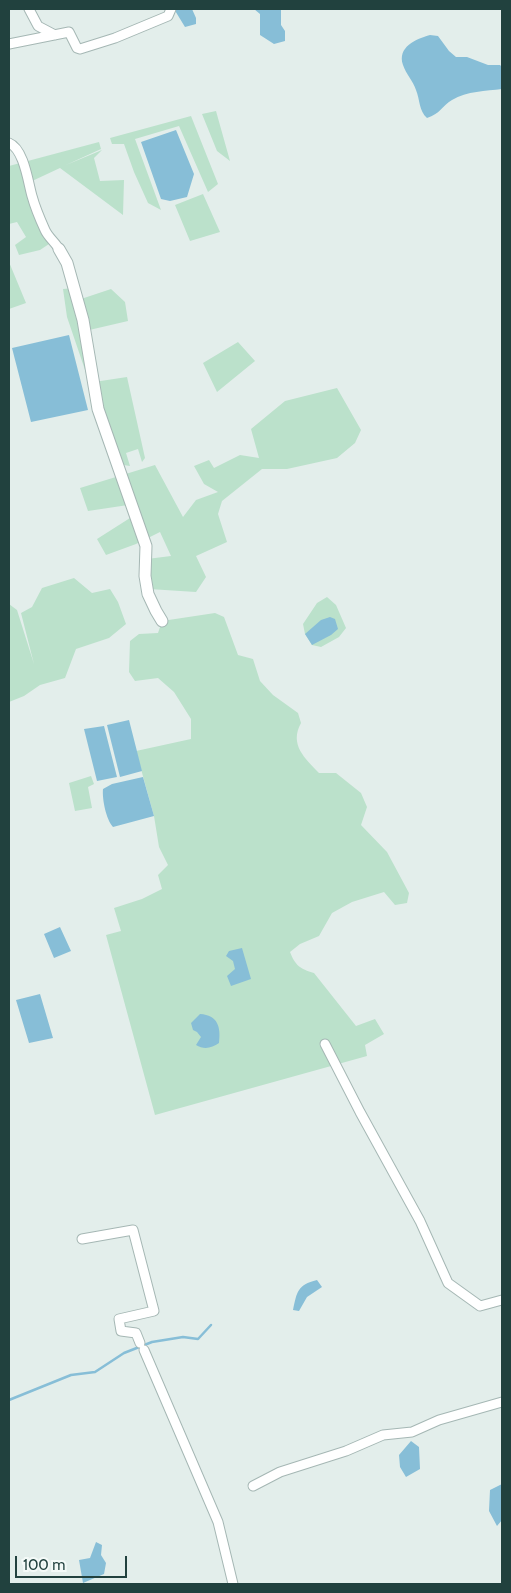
<!DOCTYPE html>
<html>
<head>
<meta charset="utf-8">
<style>
  body { margin:0 }
  #map { position:relative; width:511px; height:1593px; overflow:hidden; background:#e3eeeb; font-family:Cabin,sans-serif }
  canvas { display:block }
  .frame { position:absolute; inset:0; border:10px solid #21413e; pointer-events:none }
  .scale { position:absolute; left:15px; top:1556px; width:112px; height:22px; box-sizing:border-box; border:2px solid #21413e; border-top:0; padding-left:6px; font-size:15px; line-height:18px; white-space:nowrap; color:#21413e; -webkit-text-stroke:4px #f4faf8; paint-order:stroke }
</style>
</head>
<body>
<div id="map">
<canvas width="511" height="1593"></canvas>
<div class="frame"></div>
<div class="scale">100 m</div>
</div>
<script>
const ctx = document.querySelector('canvas').getContext('2d');
ctx.lineJoin = 'round';
function paint(path, color) { ctx.fillStyle = color; ctx.fill(path, 'evenodd'); }
function stroke(path, color, width, dash) { ctx.strokeStyle = color; ctx.lineWidth = width; ctx.lineCap = dash ? 'butt' : 'round'; ctx.setLineDash(dash || []); ctx.stroke(path); }
const green = new Path2D(`
  M216,111L230,161L217,151L202,114Z
  M191,116L218,184L208,192L179,126L135,139L161,210L148,203L134,172L124,144H112L110,138Z
  M99,142L101,149L66,165L102,150L94,158L100,181L124,180L123,215L60,168L30,182L49,244L40,250L19,255L15,245L26,237L17,222L9,224V166Z
  M203,194L220,232L190,241L175,205Z
  M9,262L26,303L9,309Z
  M75,288L78,300L111,289L125,302L128,321L85,331L94,382L127,377L145,458L142,462L138,449L126,453L130,466L117,464L67,317L63,289Z
  M238,342L255,361L217,392L203,363Z
  M337,388L361,430L355,443L337,458L287,469H262L222,501L218,514L227,542L196,556L206,577L196,592L149,589L147,559L171,556L160,532L136,544L106,555L97,539L130,518L128,505L88,511L80,488L155,465L183,517L196,500L218,492L204,484L194,466L209,460L214,468L240,455L259,458L251,429L285,401Z
  M74,578L92,593L110,589L118,602L126,624L109,638L76,649L65,678L40,685L24,696L9,702V604L17,610L34,664L21,613L32,607L42,588Z
  M327,597L336,605L346,628L339,637L321,647L312,645L305,634L303,624L317,603Z
  M215,613L224,617L238,655L253,659L260,681L273,695L298,713L301,723C289,745 305,758 319,773H336L361,793L367,807L361,825L387,852L409,893L407,903L395,905L384,892L352,902L332,913L319,936L300,944L290,952C295,965 300,969 314,973L356,1026L375,1019L384,1034L365,1045L367,1056L155,1115L106,935L121,931L114,908L142,899L162,889L158,875L168,865L159,847L154,816L136,751L191,739V719L174,692L158,678L135,681L129,672L130,641L139,634L158,633L162,621Z
  M91,776L94,784L88,787L92,808L75,811L69,783Z`);
const water = new Path2D(`
  M174,9H192L196,18V24L185,27Z
  M254,9L281,10V25L285,31V41L274,44L260,35V14Z
  M430,35L438,36L449,51L456,57H467L488,65H500L502,67V89C486,91 467,91 452,100C442,106 440,114 427,118C419,111 420,100 416,90C413,81 406,74 403,65C397,47 416,39 430,35Z
  M176,130L194,174L187,197L170,201L161,199L141,142Z
  M69,335L88,410L31,422L12,348Z
  M330,617L335,619L338,629L331,635L312,645L305,634L321,620Z
  M129,720L142,771L120,777L107,725Z
  M104,726L117,777L97,781L84,729Z
  M143,777L154,816L113,827C106,819 102,799 103,789L112,784Z
  M60,927L71,951L54,958L44,934Z
  M242,948L251,979L231,986L227,976L235,969L233,961L226,956L229,951Z
  M40,994L53,1038L29,1043L16,1000Z
  M200,1014C218,1015 221,1027 219,1043C212,1048 204,1050 196,1045L201,1037L197,1032L193,1030L191,1023Z
  M317,1280L322,1287L307,1297L299,1311L293,1310C297,1292 297,1285 317,1280Z
  M411,1441L419,1447L420,1469L406,1477L400,1467L399,1455Z
  M502,1484V1520L497,1526L489,1511L490,1490Z
  M96,1542L102,1545L101,1555L106,1563L104,1574L83,1583L79,1560L90,1558Z`);
const stream = new Path2D(`
  M9,1400L71,1375L95,1372L124,1353L152,1342L183,1337L198,1339L211,1325`);
const minor = new Path2D(`
  M29,9L38,26L55,35
  M9,44L69,32L77,48L80,49L115,38L168,16L171,9
  M9,143C24,149 28,182 32,196C35,207 40,219 45,230C48,237 55,242 59,249
  M325,1044L360,1112L420,1221L448,1283L480,1306L502,1300
  M82,1239L133,1230L154,1311L119,1319L121,1331L136,1333L140,1343
  M144,1350L218,1522L233,1584
  M253,1486L280,1472L346,1451L383,1435L412,1432L439,1420L502,1402`);
const tertiary = new Path2D(`
  M59,249L67,263L83,320L98,409L146,546L145,576L148,594L156,611L162,621`);
paint(green, '#bbe1cb');
paint(water, '#87bed7');
stroke(stream, '#87bed7', 2.5);
stroke(minor, '#a5b7b4', 11);
stroke(tertiary, '#a5b7b4', 13);
stroke(minor, '#fff', 9);
stroke(tertiary, '#fff', 11);
</script>
</body>
</html>
